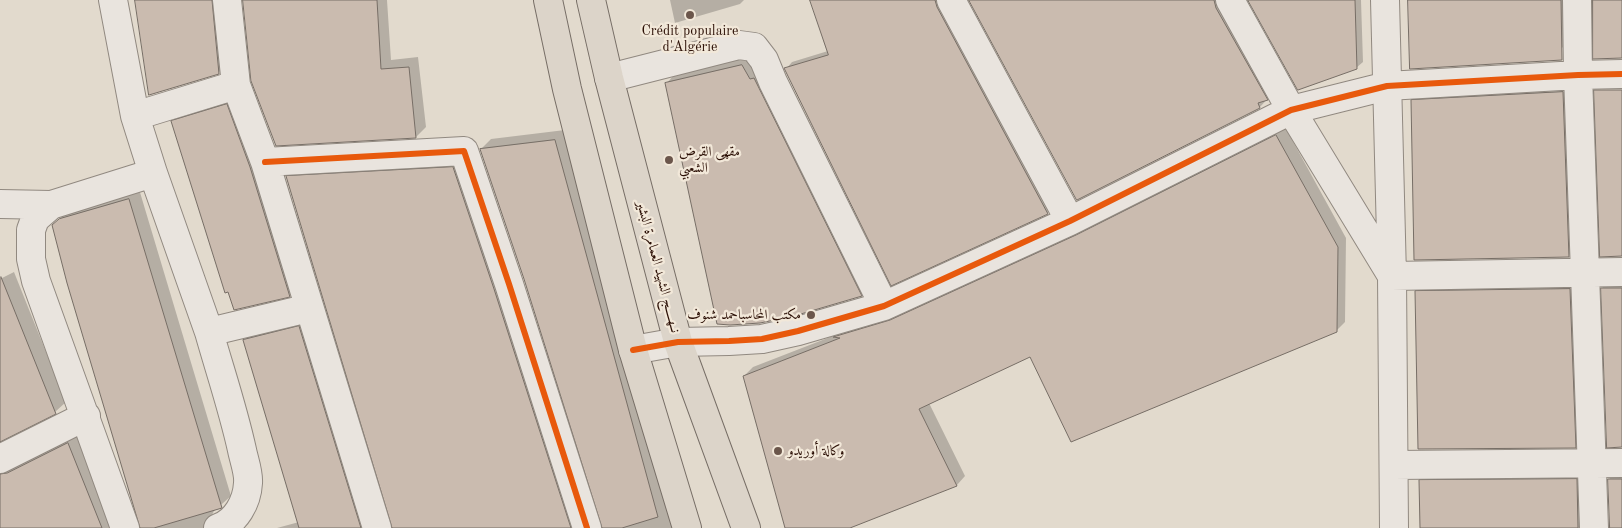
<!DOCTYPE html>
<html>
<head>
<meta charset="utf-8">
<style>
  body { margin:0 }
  canvas { display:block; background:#e2dacd }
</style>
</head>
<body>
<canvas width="1622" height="528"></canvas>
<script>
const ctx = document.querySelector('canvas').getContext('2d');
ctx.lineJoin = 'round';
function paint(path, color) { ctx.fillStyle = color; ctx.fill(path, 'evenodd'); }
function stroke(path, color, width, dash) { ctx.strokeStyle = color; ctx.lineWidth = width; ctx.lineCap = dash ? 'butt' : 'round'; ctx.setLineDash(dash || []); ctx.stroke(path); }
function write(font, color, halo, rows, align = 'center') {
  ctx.font = font + ' "Old Standard TT",Amiri,serif'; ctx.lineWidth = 4.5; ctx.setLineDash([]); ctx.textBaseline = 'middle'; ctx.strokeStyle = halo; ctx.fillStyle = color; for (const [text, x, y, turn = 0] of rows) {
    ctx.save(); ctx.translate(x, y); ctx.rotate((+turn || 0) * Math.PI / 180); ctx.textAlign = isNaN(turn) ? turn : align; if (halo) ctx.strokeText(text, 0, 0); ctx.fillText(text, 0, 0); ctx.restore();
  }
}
const shadow = new Path2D(`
  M136,0H222L229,63L218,73Z
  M244,0H387L391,60L418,57L426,127L416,137Z
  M670,0H744L740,4L675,23Z
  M811,0H943L1054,206L1048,213L892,284L786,69L792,62L828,51Z
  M970,0H1222L1273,93L1260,107L1077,199Z
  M1249,0H1361L1363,62L1356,68Z
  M1410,0H1566V44L1562,48Z
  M750,57L869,287L861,295L666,84L674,75Z
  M1572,91L1577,247L1568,256L1412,101L1421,92L1482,93Z
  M235,96L298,287L289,295L229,291L173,122L181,113Z
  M1285,127L1346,238L1345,322L1336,331L1031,355L929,403L965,476L957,485L846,528H787L744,376L753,367L838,334L844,328Z
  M565,130L674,528H603L525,279L481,149L491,139Z
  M463,157L586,528H393L287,177L297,167Z
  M139,189L231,496L214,511L212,515L214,523L217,528H142L54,225L64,214Z
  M14,272L66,402L55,412L0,440V279Z
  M1576,283L1581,440L1575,447L1416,292L1422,285Z
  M1608,283H1622V446L1602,288Z
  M309,317L376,528H277L299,522L244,340L254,330Z
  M78,433L117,528H0V460Z
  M1582,474L1585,528H1421L1420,481L1426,476Z
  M1615,474H1622V528H1611L1609,479Z`);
const building = new Path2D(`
  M135,0H212L219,74L149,95Z
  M243,0H377L381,69L409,67L416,138L276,146L251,81Z
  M810,0H935L937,7L1048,214L891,286L784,68L828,55Z
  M969,0H1214L1216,8L1268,100L1258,103L1260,108L1077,200Z
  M1248,0H1355L1357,69L1298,90Z
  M1408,0H1561L1562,60L1410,69Z
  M1593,0H1622V58L1593,59Z
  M742,65L750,79L754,78L862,296L794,316L760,323L730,325L717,324L665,83Z
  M1594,90H1622V256L1600,257Z
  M1563,92L1569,257L1414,260L1411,100Z
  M227,104L250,167L290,297L234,310L228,292L225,293L171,121Z
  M1276,135L1338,247L1337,332L1071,442L1030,357L919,409L957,486L850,528H785L743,376L840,338L833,337L890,320L1076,235Z
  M555,140L658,517L622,528H602L524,279L480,149Z
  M453,167L494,289L571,528H392L286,176Z
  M129,199L222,508L154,528H140L67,283L52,225L59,219Z
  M1,277L56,414L0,442V278Z
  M1601,288H1622V447L1607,448Z
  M1570,289L1576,448L1418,449L1415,291Z
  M299,326L361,528H299L243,340Z
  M68,443L102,528H0V474L7,473Z
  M1577,479L1578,528H1420L1419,480Z
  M1608,479H1622V528H1610Z`);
const minor = new Path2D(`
  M113,0L135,116L153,173L209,332
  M227,0L236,85L265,162L377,528
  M951,0L1070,221
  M1230,0L1291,110L1392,276L1622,272
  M1385,0L1392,276L1394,528
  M1577,0L1578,75L1594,528
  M609,78L739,45L754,47L764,60L773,82L884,306
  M135,116L236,85
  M265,162L464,151L509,284L587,528
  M0,204L51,205
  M633,350L678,342L729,341L762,339L798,331L884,306L1070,221L1291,110L1387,86L1578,75L1622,74
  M0,459L86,416
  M1394,465L1622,463
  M125,528L36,281L31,259V230L35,219L51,205L153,173
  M218,528C236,522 247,502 248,483C249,473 244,460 242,450C233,409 220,371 209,332L309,308`);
const major = new Path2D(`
  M548,0L567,89L633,350L687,528
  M591,0L609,78L678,342L746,528`);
const cycleway = new Path2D(`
  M265,162L464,151L509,284L587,528
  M633,350L678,342L729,341L762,339L798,331L884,306L1070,221L1291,110L1387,86L1578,75L1622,74`);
const markers = [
  [690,15,5,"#6b564b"],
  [669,160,5,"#6b564b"],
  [811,315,5,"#6b564b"],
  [778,451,5,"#6b564b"]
];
const poiNames = [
  ["Crédit populaire",690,31,"center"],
  ["d'Algérie",690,47,"center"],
  ["مقهى القرض",679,152],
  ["الشعبي",679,168],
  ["مكتب المحاسباحمد شنوف",801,315,"right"],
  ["وكالة أوريدو",788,451]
];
const streetNames = [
  ["نــهـــــج الشهيد العمامرة البشير",658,267,75]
];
paint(shadow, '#0003');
paint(building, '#cabbaf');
stroke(building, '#776e66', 1);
stroke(minor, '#918980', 30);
stroke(major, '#776e66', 30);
stroke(minor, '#e9e4de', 28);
stroke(major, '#dcd4c9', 28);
stroke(cycleway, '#e8590c', 6);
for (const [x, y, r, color] of markers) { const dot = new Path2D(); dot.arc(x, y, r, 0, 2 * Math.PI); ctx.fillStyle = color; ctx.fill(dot); stroke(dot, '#f2e8d9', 2); }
write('14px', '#2b0f05', '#f2e8d9', poiNames, 'left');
write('14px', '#2b0f05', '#f2e8d9', streetNames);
</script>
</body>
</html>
